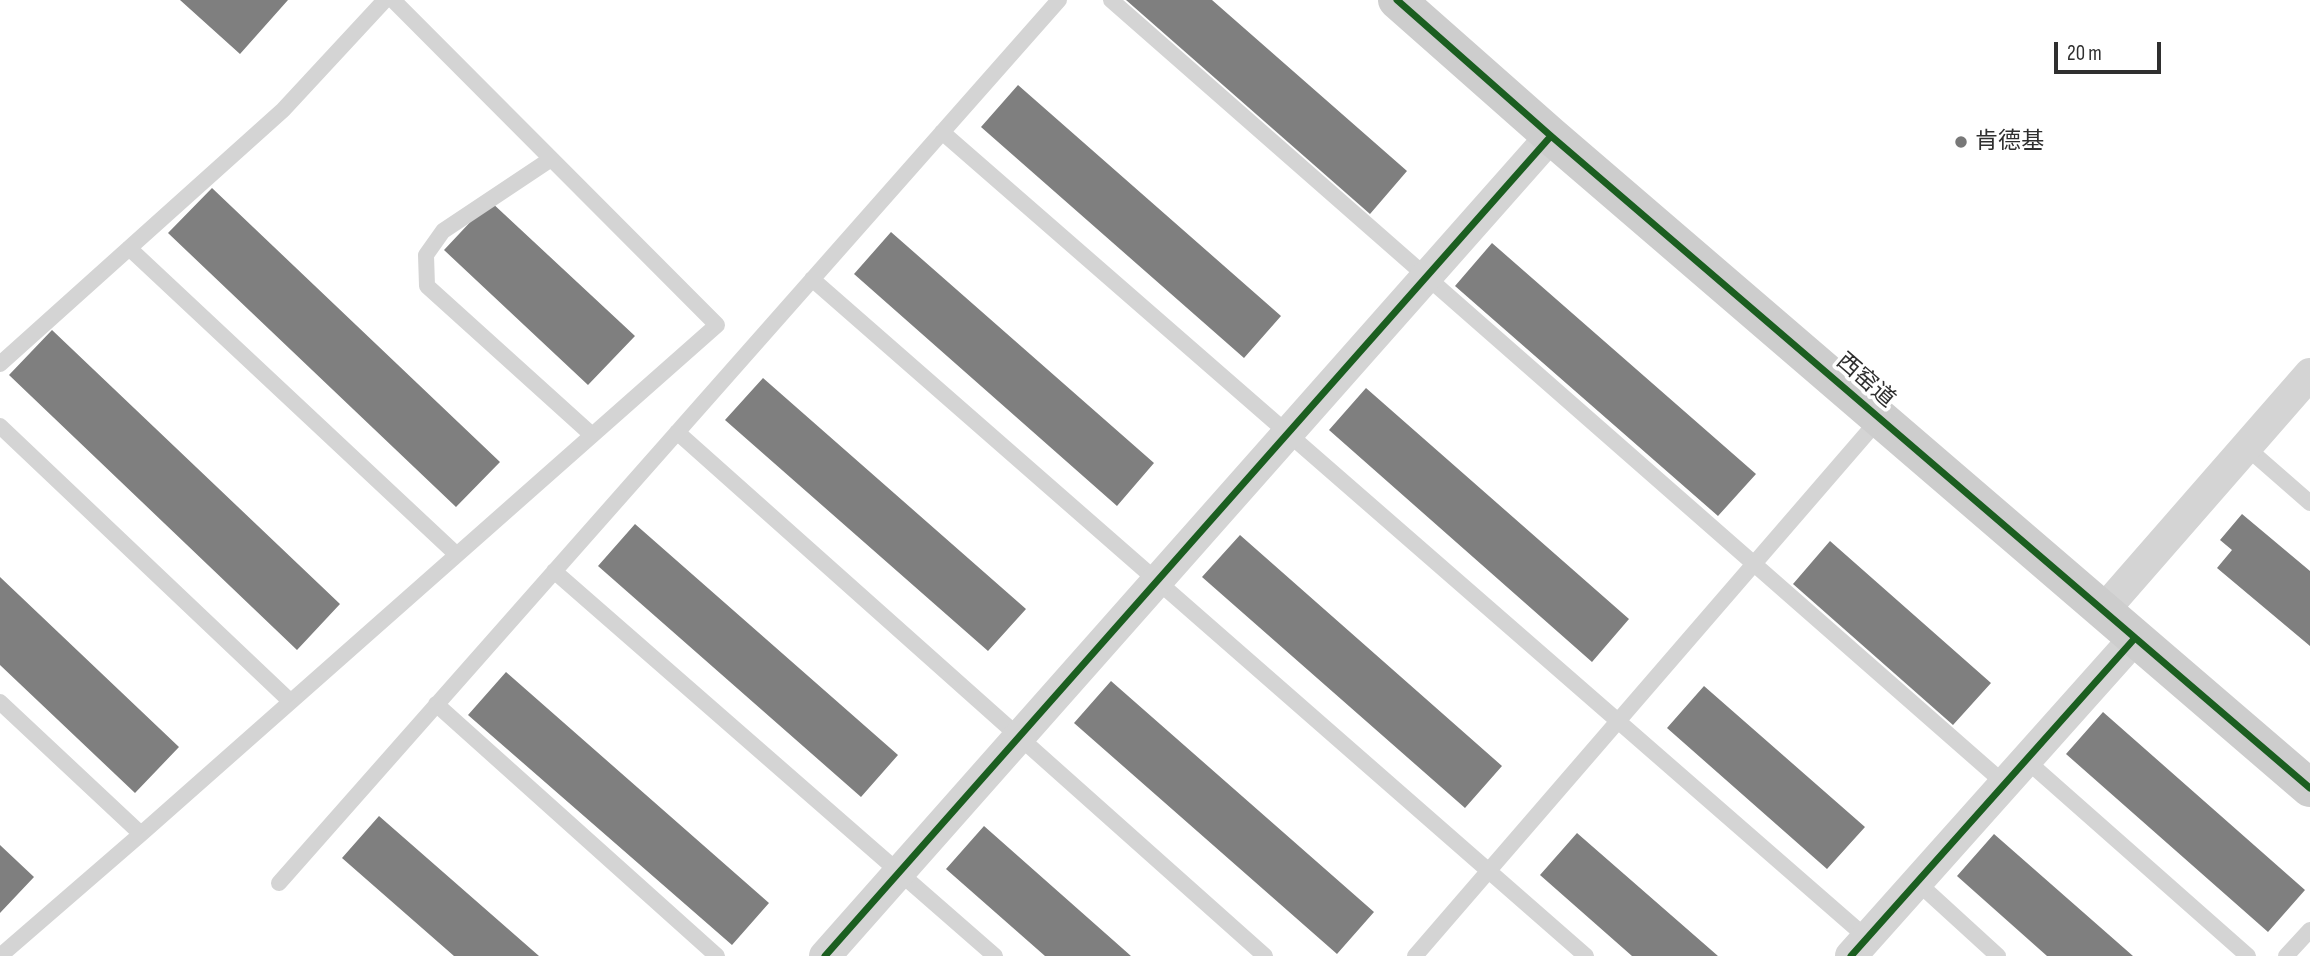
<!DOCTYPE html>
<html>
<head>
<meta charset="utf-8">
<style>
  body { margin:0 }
  #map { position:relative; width:2310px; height:956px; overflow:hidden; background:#fff; font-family:"Sofia Sans Condensed",sans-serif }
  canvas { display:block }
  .scale { position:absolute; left:2054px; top:42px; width:107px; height:32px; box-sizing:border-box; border:4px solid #2f2f2f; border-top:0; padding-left:9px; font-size:21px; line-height:24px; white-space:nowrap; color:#2f2f2f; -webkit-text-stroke:5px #fff; paint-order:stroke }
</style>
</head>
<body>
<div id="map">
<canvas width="2310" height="956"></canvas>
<div class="scale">20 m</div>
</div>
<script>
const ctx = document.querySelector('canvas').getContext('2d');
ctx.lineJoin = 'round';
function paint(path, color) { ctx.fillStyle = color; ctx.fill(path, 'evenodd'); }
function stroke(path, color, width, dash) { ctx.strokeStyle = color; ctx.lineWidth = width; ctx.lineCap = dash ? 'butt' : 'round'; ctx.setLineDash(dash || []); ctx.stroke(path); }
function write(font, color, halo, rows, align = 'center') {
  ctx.font = font + ' "Sofia Sans Condensed","Noto Sans SC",sans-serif'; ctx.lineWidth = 7; ctx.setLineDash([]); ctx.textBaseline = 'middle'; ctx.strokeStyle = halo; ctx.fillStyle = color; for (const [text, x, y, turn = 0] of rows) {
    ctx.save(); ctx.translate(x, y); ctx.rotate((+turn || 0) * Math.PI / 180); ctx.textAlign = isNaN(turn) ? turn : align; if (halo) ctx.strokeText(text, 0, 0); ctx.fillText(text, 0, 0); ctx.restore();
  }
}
const building = new Path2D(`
  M180,0H288L240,54Z
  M1126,0H1212L1407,171L1370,214Z
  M1018,85L1281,316L1244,358L981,127Z
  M212,188L500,462L456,507L168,233Z
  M490,201L635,336L588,385L444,250Z
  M891,232L1154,463L1117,506L854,274Z
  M1492,243L1756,474L1718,516L1455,286Z
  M52,330L340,604L297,650L9,375Z
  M763,378L1026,609L988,651L725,420Z
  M1366,388L1629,619L1592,662L1329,430Z
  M2242,514L2310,571V646L2217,568L2232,550L2220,540Z
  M635,524L898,755L861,797L598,566Z
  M1240,535L1502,766L1465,808L1202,577Z
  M1830,541L1991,683L1953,725L1793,584Z
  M0,577L179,747L135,793L0,665Z
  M506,672L769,903L732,945L468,715Z
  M1111,681L1374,912L1337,954L1074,723Z
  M1704,686L1865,827L1827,869L1667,728Z
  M2103,712L2305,890L2268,932L2066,754Z
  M379,816L539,956H454L342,858Z
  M984,826L1131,956H1045L946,869Z
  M1577,833L1718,956H1632L1540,875Z
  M1994,834L2133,956H2047L1957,876Z
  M0,845L34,877L0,913Z`);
const lane = new Path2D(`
  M1111,0L2005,784
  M942,132L1867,938
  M551,159L443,231L426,255L427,286L592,435
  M129,248L456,554
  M812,279L1586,956
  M0,364L283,110L385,0
  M0,426L290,701
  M677,432L1265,956
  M2246,447L2310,503
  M554,571L995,956
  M0,702L141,834
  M436,704L717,956
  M2026,760L2248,956
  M1917,882L1998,956
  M279,883L1059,0
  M0,956L141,834L717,325L393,0
  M1415,956L1880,418
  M2286,956L2310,930`);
const street = new Path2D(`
  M2103,611L2310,374
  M825,956L1551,136
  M1851,956L2135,638`);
const secondary = new Path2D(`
  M1397,0L1551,136L2310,788`);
const cycleway = new Path2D(`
  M1397,0L1551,136L2310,788
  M825,956L1551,136
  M1851,956L2135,638`);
const markers = [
  [1961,142,7,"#787878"]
];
const poiNames = [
  ["肯德基",1975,142]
];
const streetNames = [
  ["西窑道",1865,381,41]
];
paint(building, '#7f7f7f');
stroke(lane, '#d4d4d4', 16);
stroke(street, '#d4d4d4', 32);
stroke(secondary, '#cdcdcd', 38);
stroke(cycleway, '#1b5e20', 7);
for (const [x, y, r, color] of markers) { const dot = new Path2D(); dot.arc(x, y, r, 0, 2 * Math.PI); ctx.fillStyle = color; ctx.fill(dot); stroke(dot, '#fff', 2.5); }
write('23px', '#2f2f2f', '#fff', poiNames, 'left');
write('23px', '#2f2f2f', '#fff', streetNames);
</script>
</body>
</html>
